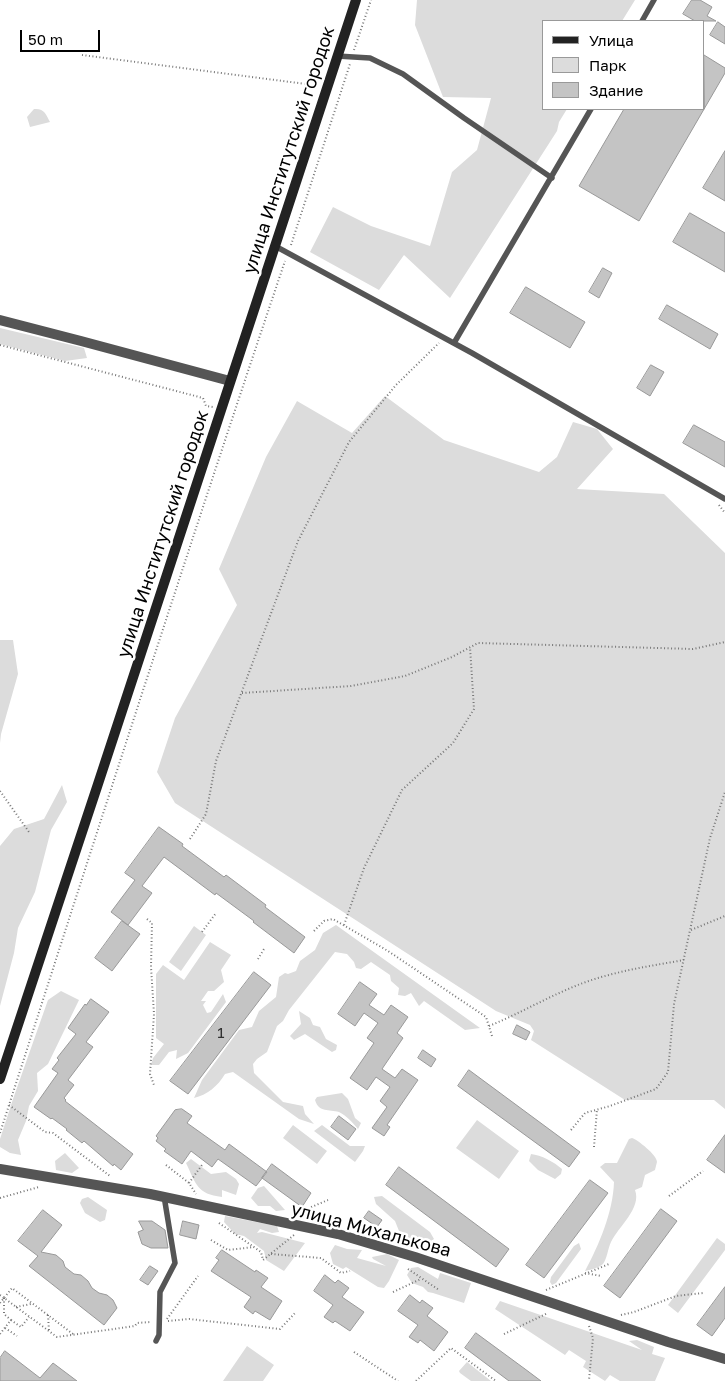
<!DOCTYPE html>
<html>
<head>
<meta charset="utf-8">
<style>
  body { margin:0 }
  #map { position:relative; width:725px; height:1381px; overflow:hidden; background:#fff; font-family:"Golos Text",sans-serif }
  canvas { display:block }
  .legend { position:absolute; left:542px; top:20px; width:162px; height:90px; box-sizing:border-box; background:#fff; border:1px solid #999; margin:0; padding:6px 9px; list-style:none; font-size:15px; color:#000 }
  .legend li { display:flex; align-items:center; gap:10px; height:25px }
  .legend b { width:25px; border:1px solid #999 }
  .scale { position:absolute; left:20px; top:30px; width:80px; height:22px; box-sizing:border-box; border:2px solid #000; border-top:0; padding-left:6px; font-size:15px; line-height:18px; white-space:nowrap; color:#000; -webkit-text-stroke:4px #fff; paint-order:stroke }
</style>
</head>
<body>
<div id="map">
<canvas width="725" height="1381"></canvas>
<ul class="legend">
<li><b style="height:6px;background:#222"></b>Улица</li>
<li><b style="height:14px;background:#dcdcdc"></b>Парк</li>
<li><b style="height:14px;background:#c4c4c4"></b>Здание</li>
</ul>
<div class="scale">50 m</div>
</div>
<script>
const ctx = document.querySelector('canvas').getContext('2d');
ctx.lineJoin = 'round';
function paint(path, color) { ctx.fillStyle = color; ctx.fill(path, 'evenodd'); }
function stroke(path, color, width, dash) { ctx.strokeStyle = color; ctx.lineWidth = width; ctx.lineCap = dash ? 'butt' : 'round'; ctx.setLineDash(dash || []); ctx.stroke(path); }
function write(font, color, halo, rows, align = 'center') {
  ctx.font = font + ' "Golos Text",sans-serif'; ctx.lineWidth = 5; ctx.setLineDash([]); ctx.textBaseline = 'middle'; ctx.strokeStyle = halo; ctx.fillStyle = color; for (const [text, x, y, turn = 0] of rows) {
    ctx.save(); ctx.translate(x, y); ctx.rotate((+turn || 0) * Math.PI / 180); ctx.textAlign = isNaN(turn) ? turn : align; if (halo) ctx.strokeText(text, 0, 0); ctx.fillText(text, 0, 0); ctx.restore();
  }
}
const green = new Path2D(`
  M417,0H635L622,21H544V109H567L559,122L557,131L450,298L404,255L379,290L310,252L333,207L371,226L430,246L452,172L477,150L491,98L443,97L415,25Z
  M34,109C44,108 46,114 50,122L30,127L27,117Z
  M0,328L84,348L87,358L65,361L0,344Z
  M385,396L444,440L539,472L557,457L573,422L597,429L613,449L577,489L664,494L725,553V1109L714,1100H625L531,1040L534,1031L530,1025L496,1011L175,803L157,772L175,718L237,605L219,569L266,457L297,401L352,433Z
  M0,640H13L18,674L1,734L0,743Z
  M62,785L67,802L51,830L35,892L18,928L14,953L0,1006V846L14,829L44,819Z
  M336,925L480,1028L465,1030L424,1001L419,1006L411,993L405,996L398,995L399,988L391,981L390,975L371,962L361,969L356,968L354,962L347,954L335,952L289,1010L283,1021L277,1026L267,1052L257,1059L253,1064L254,1073L283,1102L303,1106L305,1114L314,1124L299,1119L233,1072L225,1074C218,1086 207,1095 194,1098L202,1080L239,1030L252,1027L259,1011L276,997L279,977L285,973L288,974L296,971L300,961L315,950L323,933Z
  M194,926L206,935L181,971L169,962Z
  M210,942L231,955L221,970L224,982L214,991H208L201,1001H206L203,1005L207,1013L211,1012L223,994L226,1002L188,1053L176,1059L177,1050L169,1052L159,1065H151L153,1058L164,1044L156,1038V974L163,965L184,980Z
  M61,991L79,1000L48,1064L37,1073L38,1091L29,1106L26,1121L18,1140L21,1155L10,1153L0,1147V1139L13,1099L48,1000Z
  M299,1011L310,1018L313,1025L320,1027L326,1039L337,1045L336,1050L332,1052L305,1034L294,1040L290,1036L301,1024Z
  M342,1093L348,1099L355,1118L361,1123L358,1129C354,1124 346,1115 339,1112C329,1109 319,1113 315,1100L317,1097Z
  M477,1120L519,1151L499,1179L456,1148Z
  M293,1125L327,1151L317,1164L283,1138Z
  M322,1125L350,1146H365L363,1151L355,1162L314,1131Z
  M632,1138C638,1140 657,1155 657,1162C657,1162 655,1170 655,1170L645,1175L642,1187L635,1190C642,1208 618,1227 611,1242C608,1248 607,1259 603,1264C598,1268 590,1270 585,1271C599,1245 613,1212 614,1182L600,1167L605,1163H617L629,1139Z
  M65,1153L79,1168L72,1173L56,1170L55,1161Z
  M531,1154C541,1155 554,1162 562,1169L561,1174L555,1179L538,1170L529,1161Z
  M191,1159L211,1174L226,1172L236,1179L239,1184L236,1195L222,1190V1197C197,1194 196,1184 186,1163Z
  M264,1186L285,1210L276,1211L270,1206H258L251,1198L258,1188Z
  M382,1196L430,1232L434,1239L431,1241L416,1237L413,1242L401,1236L395,1221L376,1204L374,1197Z
  M88,1197L107,1210L105,1220L100,1222L85,1213L80,1203L82,1199Z
  M225,1216L277,1226L279,1232L272,1233L260,1229L257,1233L262,1232L305,1243L284,1271L266,1260L264,1251L244,1236L235,1234L224,1222Z
  M717,1238L725,1244V1250L678,1313L668,1305Z
  M579,1243L581,1249L556,1283L552,1285L550,1282L551,1277L574,1246Z
  M335,1245L347,1249L362,1250L357,1258L386,1266L373,1259L372,1257L387,1254L399,1260L389,1281L384,1288L378,1287L346,1267L343,1269L333,1264L330,1253Z
  M418,1267L438,1279L440,1273L471,1283L464,1303L433,1293L428,1292L423,1287L412,1283L407,1275L411,1268Z
  M500,1301L642,1350L629,1341L637,1340L654,1347L652,1354L665,1358L655,1381H620L610,1375L605,1381L583,1367L586,1361L569,1350L565,1355L495,1309Z
  M247,1346L274,1365L263,1381H223Z
  M467,1362L491,1381H471L460,1373L459,1371Z`);
const building = new Path2D(`
  M692,0H700L712,7L707,16L716,21H695L683,14Z
  M718,22L725,27V44L710,35Z
  M704,55L725,68V73L639,221L579,186L624,109H704Z
  M725,151V201L703,188Z
  M690,213L725,233V272L673,242Z
  M603,268L612,273L599,298L589,292Z
  M526,287L585,322L570,348L510,313Z
  M667,305L718,334L710,349L659,319Z
  M651,365L664,372L650,396L637,388Z
  M694,425L725,442V467L683,443Z
  M159,827L183,844L182,846L224,877L226,875L266,905L265,907L305,937L294,953L253,922L254,921L216,893L215,895L164,857L142,886L152,893L128,925L111,912L135,880L125,873Z
  M122,921L140,934L112,971L95,958Z
  M254,972L271,985L188,1094L170,1081Z
  M360,982L377,994L369,1005L384,1015L391,1005L408,1017L397,1033L403,1038L382,1069L395,1078L402,1069L418,1080L387,1125L390,1127L384,1136L372,1128L387,1107L380,1101L390,1087L376,1077L367,1090L350,1078L374,1043L367,1038L378,1023L364,1013L355,1026L338,1014Z
  M91,999L109,1012L86,1042L93,1047L68,1080L74,1085L64,1098L66,1100L65,1101L133,1154L121,1170L114,1164L113,1166L84,1141L82,1143L66,1130L67,1129L52,1118L51,1119L34,1107L58,1073L52,1069L59,1060L57,1058L76,1034L68,1028L85,1004L86,1005Z
  M517,1025L530,1032L526,1040L513,1034Z
  M423,1050L436,1059L431,1067L418,1058Z
  M469,1070L580,1152L569,1167L458,1086Z
  M182,1109L192,1116L187,1123L225,1150L229,1144L267,1172L256,1186L218,1159L212,1167L191,1151L182,1164L164,1151L166,1149L156,1141L158,1138L156,1136L175,1110Z
  M339,1116L356,1129L348,1140L331,1127Z
  M725,1135V1173L707,1160Z
  M272,1164L311,1193L302,1207L262,1178Z
  M399,1167L509,1249L496,1267L386,1185Z
  M590,1180L608,1193L544,1278L526,1265Z
  M661,1209L677,1221L620,1298L604,1286Z
  M43,1210L62,1225L41,1252L56,1255L63,1261L65,1267L74,1274L81,1275L88,1281L92,1288L99,1293L107,1295L113,1300L117,1308L104,1325L29,1266L38,1256L18,1241Z
  M369,1211L382,1220L377,1227L364,1218Z
  M139,1221H152L165,1230L168,1248H151L142,1244L138,1232L143,1230Z
  M183,1221L199,1225L196,1239L180,1235Z
  M222,1250L255,1272L256,1270L268,1278L261,1287L282,1301L270,1320L255,1311L253,1314L244,1307L251,1297L211,1271L219,1260L216,1258Z
  M150,1266L158,1271L148,1285L140,1280Z
  M325,1275L335,1283L338,1280L349,1288L342,1297L364,1312L350,1331L335,1321L333,1323L324,1317L333,1305L314,1291Z
  M725,1287V1318L712,1336L697,1325Z
  M410,1295L420,1303L422,1300L433,1308L427,1316L448,1332L434,1351L420,1340L418,1343L409,1337L418,1325L398,1311Z
  M476,1333L525,1369L541,1381H509L465,1348Z
  M5,1351L40,1378L53,1363L77,1381H0V1358Z`);
const path = new Path2D(`
  M354,50L371,0
  M82,55L306,84L317,87
  M291,245L350,64
  M0,345L203,398L206,406L213,407
  M719,505L725,513
  M242,693L351,686L405,676L452,657L478,643L693,649L725,642
  M0,791L29,832
  M190,839L206,814L216,761L298,541L349,442L396,385L439,343
  M147,919L152,923L151,967L154,1014L150,1074L154,1085
  M344,925L364,868L402,790L453,743L474,709L470,647
  M691,930L725,916
  M314,931L324,921L333,919L388,951L486,1017L492,1036
  M202,932L216,913
  M258,959L264,949
  M489,1026C521,1013 551,995 583,983C616,971 650,966 684,960
  M9,1105L45,1132L53,1133L110,1176
  M571,1130L585,1113L610,1106L656,1089L668,1072L674,1004L710,838L725,792
  M0,1133C94,842 187,551 285,261
  M594,1147L597,1109
  M166,1165L189,1183L196,1194
  M189,1183L202,1165
  M669,1196L703,1171
  M0,1198L39,1187
  M295,1214L328,1200
  M219,1223L261,1252L263,1260L294,1235
  M211,1240L228,1250L254,1247
  M271,1254L321,1258L341,1273L350,1271
  M408,1269L439,1290
  M585,1273L601,1276
  M546,1290L609,1264
  M393,1292L421,1279
  M0,1295L57,1337L135,1326L137,1323L151,1322
  M0,1303L12,1288L73,1334
  M16,1307L31,1304
  M48,1315L49,1331
  M621,1315L634,1312L676,1296L703,1293
  M167,1319L198,1276
  M11,1320L21,1327L29,1317
  M168,1321L189,1319L280,1329L296,1312
  M589,1326L593,1338L589,1380
  M5,1328L17,1336
  M0,1334L11,1320L4,1314V1298
  M504,1334L548,1313
  M354,1352L398,1381
  M416,1381L451,1348L496,1381`);
const lane = new Path2D(`
  M642,21L654,0
  M337,56L370,58L403,74L464,118L552,178
  M275,246L472,353L725,499
  M454,343L591,109
  M156,1341L159,1335L160,1292L175,1263L164,1196`);
const street = new Path2D(`
  M0,320L81,341L230,381
  M0,1169L150,1194L338,1234L415,1257L668,1342L725,1359`);
const secondary = new Path2D(`
  M0,1079L97,787L356,0`);
const numberNames = [
  ["1",221,1033]
];
const streetNames = [
  ["улица Институтский городок",289,150,-72],
  ["улица Институтский городок",163,534,-72],
  ["улица Михалькова",371,1230,15]
];
paint(green, '#dcdcdc');
paint(building, '#c4c4c4');
stroke(building, '#999', 1);
stroke(path, '#777', 2, [1, 2.5]);
stroke(lane, '#555', 5.5);
stroke(street, '#555', 10);
stroke(secondary, '#222', 10);
write('15px', '#313131', null, numberNames);
write('18px', '#000', '#fff', streetNames);
</script>
</body>
</html>
